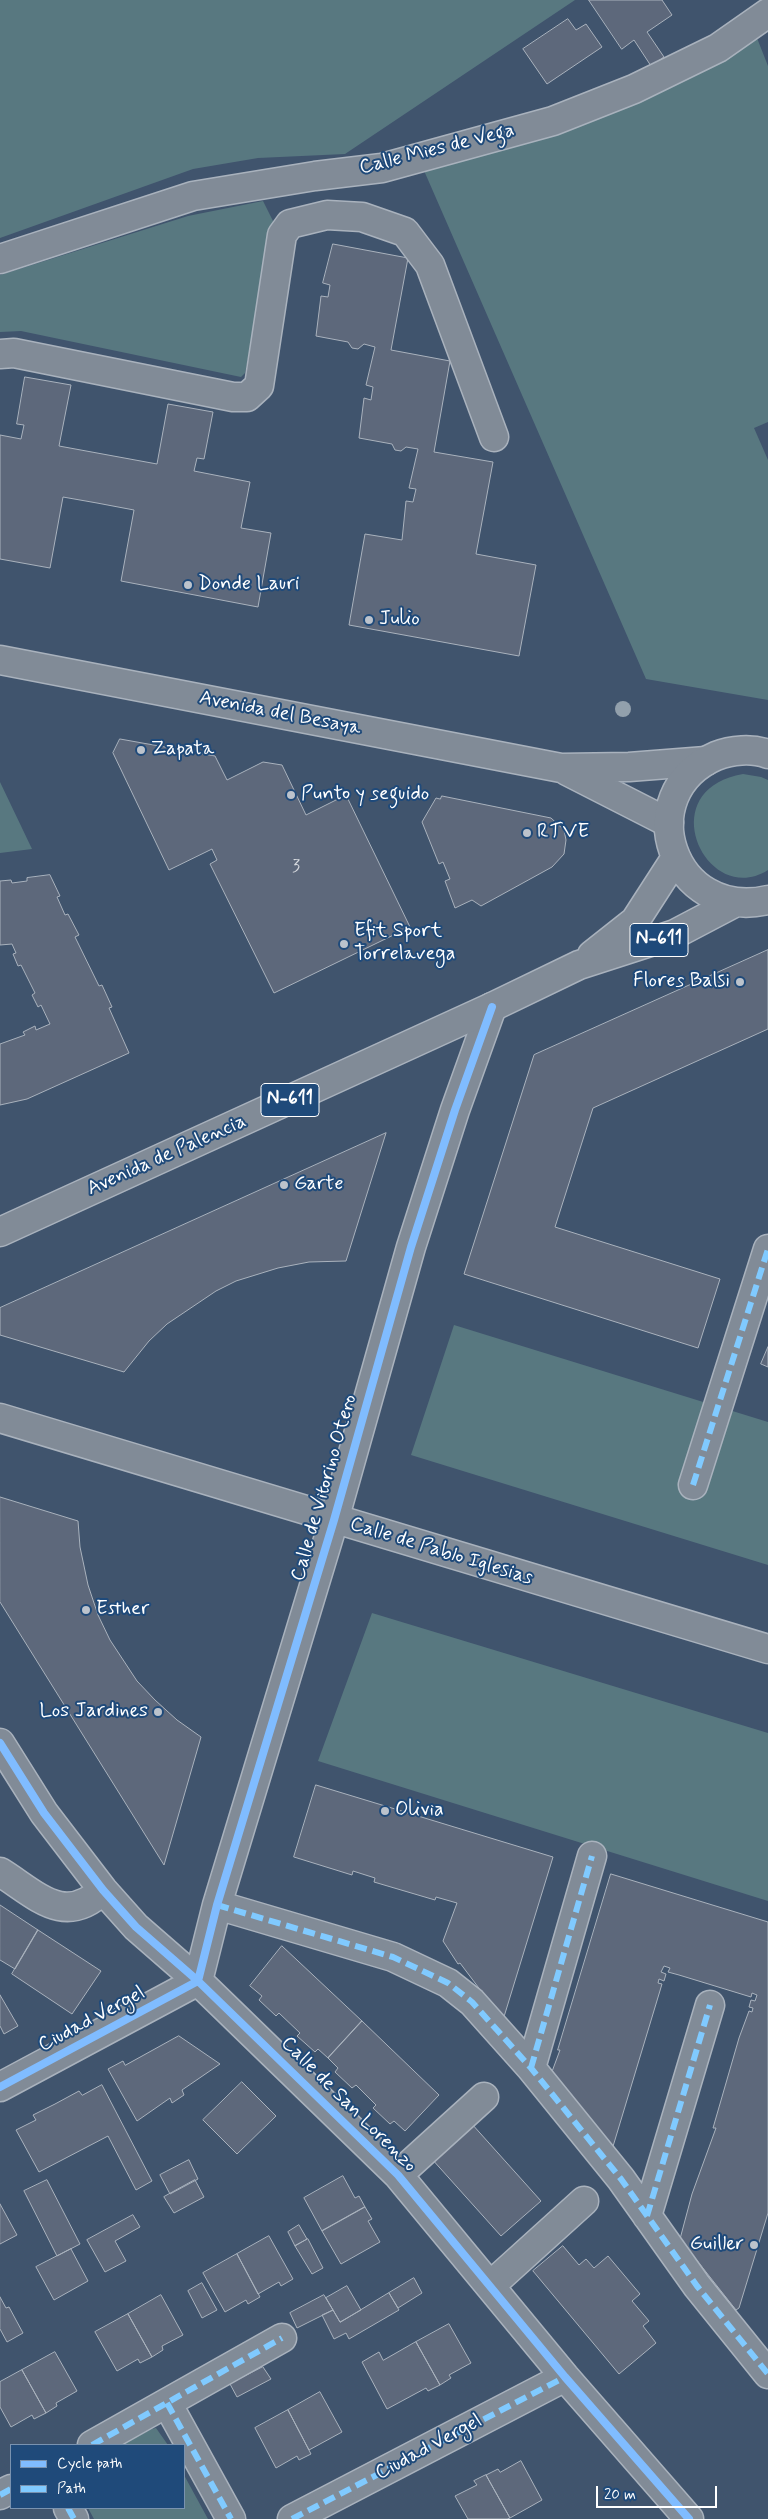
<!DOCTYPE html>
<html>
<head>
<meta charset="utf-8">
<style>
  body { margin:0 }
  #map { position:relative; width:768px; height:2519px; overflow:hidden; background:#40546d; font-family:Mynerve,sans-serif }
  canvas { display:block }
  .legend { position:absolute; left:10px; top:2444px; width:175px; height:65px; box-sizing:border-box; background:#1f4a7a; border:1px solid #7992af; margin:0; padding:6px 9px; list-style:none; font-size:15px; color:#fff }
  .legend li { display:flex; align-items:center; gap:10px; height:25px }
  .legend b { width:25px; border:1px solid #7992af }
  .scale { position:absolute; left:596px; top:2486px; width:121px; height:22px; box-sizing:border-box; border:2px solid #fff; border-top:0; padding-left:6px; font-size:15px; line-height:18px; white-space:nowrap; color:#fff; -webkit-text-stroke:4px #1f4a7a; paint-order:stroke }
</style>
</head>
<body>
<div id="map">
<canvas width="768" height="2519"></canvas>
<ul class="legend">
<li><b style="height:6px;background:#80bcff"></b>Cycle path</li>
<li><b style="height:6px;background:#80caff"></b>Path</li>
</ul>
<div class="scale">20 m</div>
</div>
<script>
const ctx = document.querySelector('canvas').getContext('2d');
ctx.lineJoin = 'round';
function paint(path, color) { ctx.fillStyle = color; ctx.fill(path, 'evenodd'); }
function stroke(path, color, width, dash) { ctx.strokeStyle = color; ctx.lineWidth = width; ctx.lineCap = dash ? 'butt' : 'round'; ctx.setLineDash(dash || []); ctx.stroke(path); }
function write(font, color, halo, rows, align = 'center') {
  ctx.font = font + ' Mynerve,sans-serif'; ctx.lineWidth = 4; ctx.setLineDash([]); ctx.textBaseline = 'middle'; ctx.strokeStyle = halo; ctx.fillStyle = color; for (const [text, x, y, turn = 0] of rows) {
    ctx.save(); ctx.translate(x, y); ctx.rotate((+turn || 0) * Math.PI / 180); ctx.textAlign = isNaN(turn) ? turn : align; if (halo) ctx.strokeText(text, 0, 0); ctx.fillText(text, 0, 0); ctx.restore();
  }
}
const green = new Path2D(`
  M0,0H575L345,154L258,158L193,169L0,238Z
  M757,38L768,66V422L754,428L768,460V700L646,679L422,166L730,53Z
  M263,201L276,227L245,373L241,377L21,331L0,332V275L188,216Z
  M743,774L761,777L768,780V870C707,909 650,790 743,774Z
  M0,782L32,849L0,853Z
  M454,1325L768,1422V1565L411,1455Z
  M372,1613L768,1733V1901L318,1761Z
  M156,2428L168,2445H121L152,2429Z
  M184,2475L208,2519H94L88,2508H184Z`);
const building = new Path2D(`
  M589,0H662L672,15L647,32L664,57L651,66L634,40L622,49Z
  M568,19L576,30L586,24L602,47L547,84L523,49Z
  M333,244L408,258L391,350L450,361L434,452L493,462L476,554L536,565L519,656L349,625L365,534L402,540L406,501L413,502L416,489L409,488L418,449L406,447L401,451L395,450L392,444L359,438L364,398L371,400L373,387L366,385L375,347L364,344L358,349L352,348L348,342L316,336L321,296L328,297L330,285L323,283Z
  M25,377L71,385L59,446L157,464L168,404L213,412L204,459L197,458L194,471L250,482L241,528L271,533L258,607L121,581L134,510L97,503L63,497L50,568L0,559V435L21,439L24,425L17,424Z
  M120,739L215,756L227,780L263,762L282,765L306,815L346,795L410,927L274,993L210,864L217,860L212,849L169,870L113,753Z
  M442,796L551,818L564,830L566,840L564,854L552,867L481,906L472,900L455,908L445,881L450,879L443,862L439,864L422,822L436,798L440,799Z
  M50,875L60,896L57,897L65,915L68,914L79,935L75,937L99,986L102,985L112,1007L109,1008L129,1053L27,1099L0,1105V1044L25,1035L23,1032L35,1026L36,1030L50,1024L41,1005L38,1007L32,995L35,993L21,965L18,966L13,954L16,953L12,944L0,945V881L11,880L12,883L27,881V878Z
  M768,950V1029L593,1108L555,1227L720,1279L698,1348L464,1274L534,1055Z
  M386,1133L346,1261L309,1262L278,1268L236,1281L216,1291L167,1324L149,1341L124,1372L0,1335V1308Z
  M768,1347V1367L761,1364Z
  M0,1497L78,1521L80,1547L88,1585L98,1615L110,1640L137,1681L155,1700L177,1720L201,1737L164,1865L0,1602Z
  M316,1785L553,1857L503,2020L460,1963L458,1964L443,1941L457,1903L436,1897L435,1900L374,1882L375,1878L353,1871L352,1875L294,1857Z
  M611,1874L768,1922V2213L739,2308L736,2310L680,2239L692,2194L716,2128H713L739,2038L749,2011L752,2012L753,2008L749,2007L751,2000L755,2001L757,1995L752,1993L751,1997L679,1975L668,1972L670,1968L664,1966L661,1972L666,1974L664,1981L659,1979L658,1983L662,1984L611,2153L550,2077L560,2050H558Z
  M0,1905L38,1930L15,1969L0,1960Z
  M38,1930L101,1971L72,2014L12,1974Z
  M282,1946L362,2021L328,2058L318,2049L315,2052L297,2036L300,2033L279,2013L276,2016L259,2000L262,1996L250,1986Z
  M0,1995L18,2026L4,2034L0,2026Z
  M362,2021L439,2095L405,2131L394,2121L390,2124L373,2108L376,2105L356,2085L352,2088L335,2072L338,2068L328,2058Z
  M179,2036L220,2064L182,2090L184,2095L172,2103L170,2098L137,2121L108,2069L123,2061L125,2065Z
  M242,2082L276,2116L237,2154L203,2120Z
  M102,2085L152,2181L136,2190L108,2136L39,2172L16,2130L36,2120L33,2115L55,2104L79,2091L82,2095Z
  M471,2123L541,2201L501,2236L431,2158Z
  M189,2160L198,2179L170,2194L160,2175Z
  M343,2176L355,2198L359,2196L365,2207L322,2231L304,2198Z
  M47,2180L80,2244L57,2256L24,2191Z
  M195,2180L204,2197L174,2213L164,2197Z
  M0,2204L17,2235L0,2244Z
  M365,2207L372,2219L368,2221L380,2242L341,2264L322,2231Z
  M133,2215L140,2227L115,2241L126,2261L105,2272L87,2240Z
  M299,2225L307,2239L295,2246L288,2232Z
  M269,2236L293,2279L281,2286L279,2282L258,2294L237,2254Z
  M308,2239L323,2268L312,2274L295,2246Z
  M563,2246L579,2265L586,2259L594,2268L608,2256L640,2294L632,2301L649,2321L643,2326L656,2343L619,2374L533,2271Z
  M71,2249L88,2281L54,2300L36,2267Z
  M237,2254L260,2297L248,2304L246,2300L225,2312L203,2273Z
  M414,2278L422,2293L398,2308L389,2293Z
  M202,2283L217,2310L202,2318L188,2291Z
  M347,2286L361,2310L340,2322L326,2298Z
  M389,2293L399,2310L349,2339L346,2333L334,2339L322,2315L333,2310L340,2322Z
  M161,2295L183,2335L162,2346L163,2350L152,2357L128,2314Z
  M324,2295L333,2310L297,2328L290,2313Z
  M0,2297L6,2308L9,2307L23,2333L7,2342L0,2329Z
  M128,2314L152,2357L140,2363L138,2359L117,2371L95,2332Z
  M449,2324L471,2363L449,2375L451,2378L440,2385L416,2342Z
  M416,2342L440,2385L428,2391L426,2388L387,2409L362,2362L379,2352L383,2360Z
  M55,2352L77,2391L56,2403L57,2406L46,2413L22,2370Z
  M263,2367L271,2379L237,2397L230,2384Z
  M22,2370L46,2413L34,2419L32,2415L11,2427L0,2407V2382Z
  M320,2392L342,2432L309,2450L288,2410Z
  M288,2410L311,2454L299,2460L297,2456L276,2468L255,2428Z
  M521,2461L542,2500L510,2518L486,2475L498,2469L500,2472Z
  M486,2475L510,2518L507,2519H468L455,2496L477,2485L474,2481Z`);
const minor = new Path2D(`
  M0,259L193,196L315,176L382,168L553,121L634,89L718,48L768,13
  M0,354L14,353L233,397H247L259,386L282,235L290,224L327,215L362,217L405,232L430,265L494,437
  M0,660L561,768L629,767L706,761
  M567,771L669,823
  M693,1485L768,1249
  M0,1743L44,1813L103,1890L136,1927L198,1981L398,2175L565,2377L689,2519
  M0,1872C37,1895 64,1927 103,1890
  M217,1905L393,1957L448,1983L472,2002L531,2068L621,2179L697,2286L768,2374
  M531,2068L592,1856
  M0,2087L198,1981L217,1905L334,1520L411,1247L455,1110L492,1007
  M398,2175L484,2097
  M647,2216L710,2005
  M490,2286L584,2201
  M167,2403L231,2519
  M92,2445L282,2338
  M0,2495L11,2489
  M68,2508L74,2519
  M292,2519L565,2377`);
const major = new Path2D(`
  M0,1418L768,1649`);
const highway = new Path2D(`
  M768,754C752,748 731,750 716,756C629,794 672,922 768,900
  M592,955L635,921L675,859
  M0,1232L492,1007L579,965L675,934L734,903`);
const quiet = new Path2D(`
  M693,1485L768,1249
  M217,1905L393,1957L448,1983L472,2002L531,2068L621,2179L697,2286L768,2374
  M531,2068L592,1856
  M647,2216L710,2005
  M167,2403L231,2519
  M92,2445L282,2338
  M0,2495L11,2489
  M68,2508L74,2519
  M292,2519L565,2377`);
const cycleway = new Path2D(`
  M0,1743L44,1813L103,1890L136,1927L198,1981L398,2175L565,2377L689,2519
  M0,2087L198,1981L217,1905L334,1520L411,1247L455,1110L492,1007`);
const trees = [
  [623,709]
];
const markers = [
  [188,585,5,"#bcc3cc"],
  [369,620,5,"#bcc3cc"],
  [141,750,5,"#bcc3cc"],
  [291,795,5,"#bcc3cc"],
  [527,833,5,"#bcc3cc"],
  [344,944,5,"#bcc3cc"],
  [740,982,5,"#bcc3cc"],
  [284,1185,5,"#bcc3cc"],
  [86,1610,5,"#bcc3cc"],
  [158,1712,5,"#bcc3cc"],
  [385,1811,5,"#bcc3cc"],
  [754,2245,5,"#bcc3cc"]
];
const numberNames = [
  ["3",296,867]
];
const shields = [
  [659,940,58],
  [290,1100,58]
];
const shieldNames = [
  ["N-611",659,940],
  ["N-611",290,1100]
];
const streetNames = [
  ["Calle Mies de Vega",437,150,-14],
  ["Avenida del Besaya",280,714,11],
  ["Avenida de Palencia",167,1156,-24],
  ["Calle de Vitorino Otero",325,1488,-74],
  ["Calle de Pablo Iglesias",441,1552,17],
  ["Ciudad Vergel",92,2020,-28],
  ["Calle de San Lorenzo",348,2105,45],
  ["Ciudad Vergel",429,2448,-28]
];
const poiNames = [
  ["Donde Lauri",198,585],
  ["Julio",379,620],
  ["Zapata",151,750],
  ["Punto y seguido",301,795],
  ["RTVE",537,833],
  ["Efit Sport",354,932],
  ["Torrelavega",354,955],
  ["Flores Balsi",730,982,"right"],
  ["Garte",294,1185],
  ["Esther",96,1610],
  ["Los Jardines",148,1712,"right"],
  ["Olivia",395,1811],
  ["Guiller",744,2245,"right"]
];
paint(green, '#587880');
paint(building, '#5d687b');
stroke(building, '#a9b2bd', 1);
stroke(minor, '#a9b2bd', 31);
stroke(major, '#a9b2bd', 31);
stroke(highway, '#a9b2bd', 31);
stroke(minor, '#818b97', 28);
stroke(major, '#818b97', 28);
stroke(highway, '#818b97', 28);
stroke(quiet, '#80caff', 6, [12, 6]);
stroke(cycleway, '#80bcff', 8);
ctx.fillStyle = '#92a0ac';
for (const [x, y] of trees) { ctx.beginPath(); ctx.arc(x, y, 8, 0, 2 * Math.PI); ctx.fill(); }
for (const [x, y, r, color] of markers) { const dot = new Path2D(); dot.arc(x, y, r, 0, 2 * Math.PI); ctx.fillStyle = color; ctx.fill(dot); stroke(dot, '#1f4a7a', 2); }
write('18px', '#d6d9de', null, numberNames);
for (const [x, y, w] of shields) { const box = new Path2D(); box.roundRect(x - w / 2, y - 16.5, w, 33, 4); ctx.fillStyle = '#1f4a7a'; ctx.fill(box); stroke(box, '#fff', 1); }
write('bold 19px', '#fff', null, shieldNames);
write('20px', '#fff', '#1f4a7a', streetNames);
write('20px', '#fff', '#1f4a7a', poiNames, 'left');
</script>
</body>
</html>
